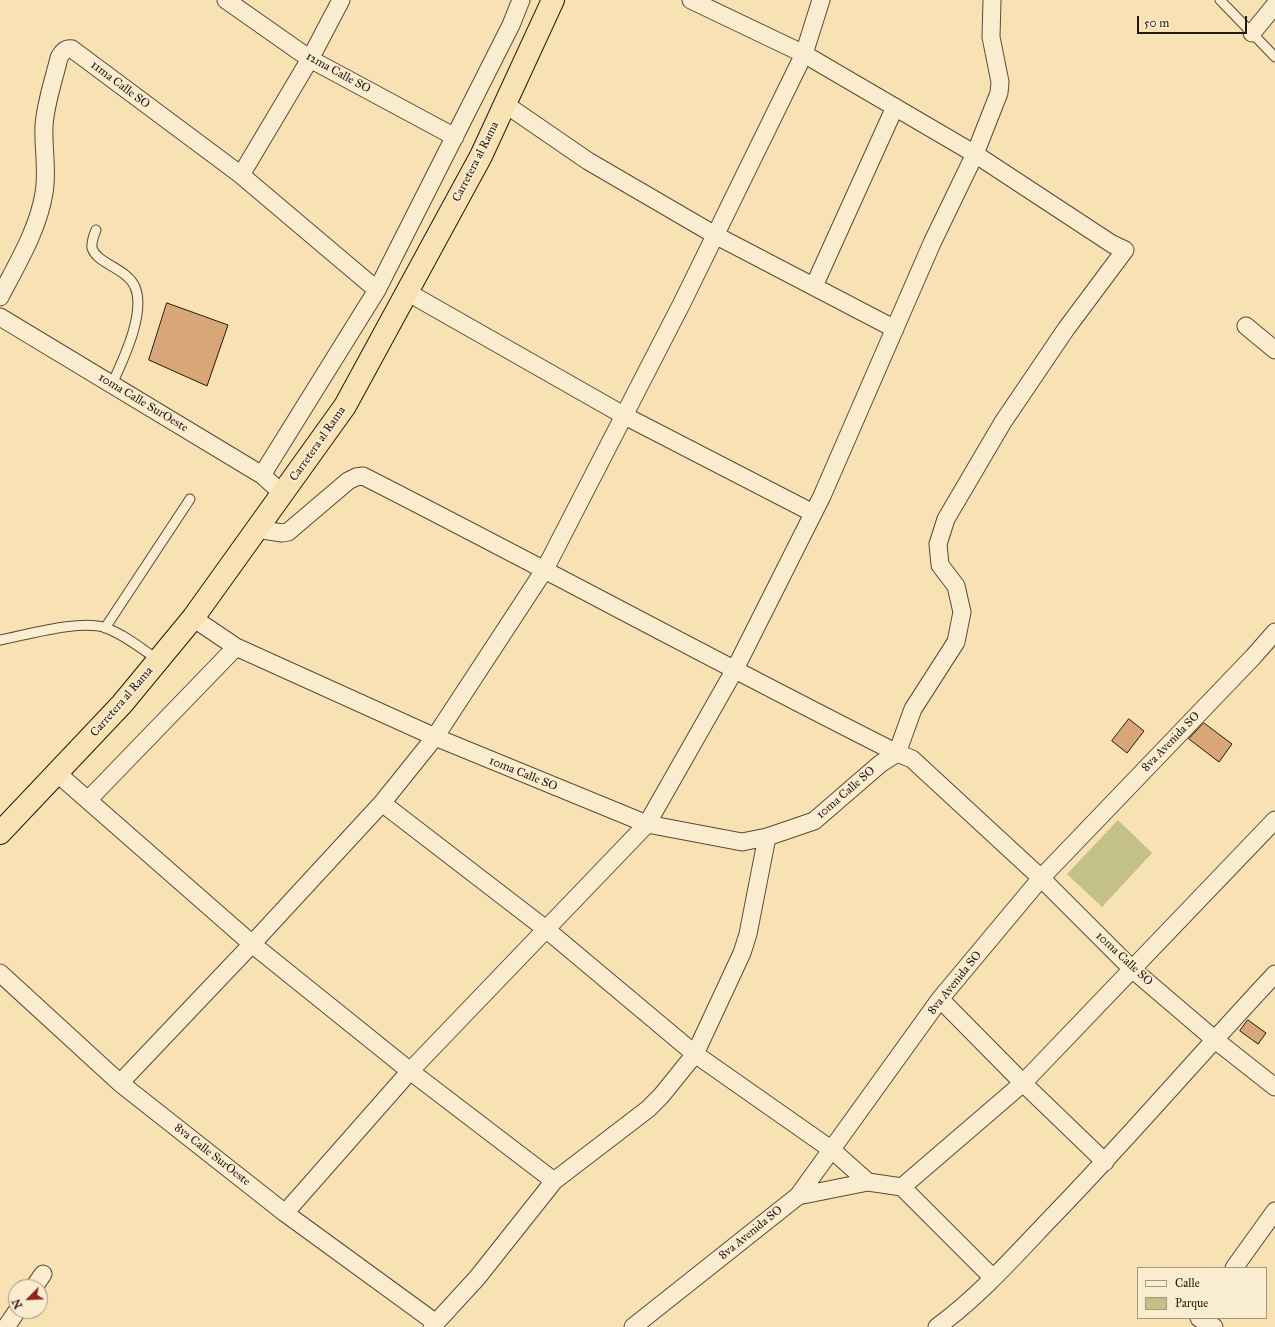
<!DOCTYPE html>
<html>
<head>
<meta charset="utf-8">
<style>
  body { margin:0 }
  #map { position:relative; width:1275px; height:1327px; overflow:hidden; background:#f8e2b3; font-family:"IM FELL Great Primer",serif }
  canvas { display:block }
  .legend { position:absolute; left:1137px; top:1267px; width:130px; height:52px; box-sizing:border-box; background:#faecce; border:1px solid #a49782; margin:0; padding:5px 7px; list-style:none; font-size:12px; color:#22180f }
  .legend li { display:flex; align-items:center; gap:8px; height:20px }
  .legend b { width:20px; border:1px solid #a49782 }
  .north { position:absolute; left:8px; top:1279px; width:40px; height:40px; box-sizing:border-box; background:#faecce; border:1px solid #a49782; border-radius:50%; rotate:246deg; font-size:11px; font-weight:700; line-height:16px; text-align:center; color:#22180f }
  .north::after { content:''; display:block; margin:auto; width:14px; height:18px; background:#8f2418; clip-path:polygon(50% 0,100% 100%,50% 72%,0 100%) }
  .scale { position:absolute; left:1137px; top:16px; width:110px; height:18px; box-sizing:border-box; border:2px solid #22180f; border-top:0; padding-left:5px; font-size:12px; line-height:14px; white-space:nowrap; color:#22180f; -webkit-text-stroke:3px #faecce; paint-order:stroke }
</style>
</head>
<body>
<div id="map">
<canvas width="1275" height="1327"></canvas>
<ul class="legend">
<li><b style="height:5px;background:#faecce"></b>Calle</li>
<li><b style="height:11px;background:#c4c188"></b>Parque</li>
</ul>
<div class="north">N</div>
<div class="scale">50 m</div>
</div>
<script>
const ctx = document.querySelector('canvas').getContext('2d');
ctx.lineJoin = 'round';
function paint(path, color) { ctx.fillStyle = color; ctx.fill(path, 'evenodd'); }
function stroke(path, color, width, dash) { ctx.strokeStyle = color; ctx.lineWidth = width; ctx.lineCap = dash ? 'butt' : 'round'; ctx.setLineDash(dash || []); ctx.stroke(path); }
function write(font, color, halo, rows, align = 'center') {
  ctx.font = font + ' "IM FELL Great Primer",serif'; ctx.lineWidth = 4; ctx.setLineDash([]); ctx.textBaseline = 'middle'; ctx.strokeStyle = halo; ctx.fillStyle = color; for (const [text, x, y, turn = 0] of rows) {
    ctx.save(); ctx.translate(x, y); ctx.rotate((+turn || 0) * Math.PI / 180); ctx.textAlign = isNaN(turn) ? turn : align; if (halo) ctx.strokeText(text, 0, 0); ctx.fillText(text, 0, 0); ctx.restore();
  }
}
const green = new Path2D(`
  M1118,820L1152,853L1102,907L1067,874Z`);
const building = new Path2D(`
  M167,303L228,325L207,386L149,360Z
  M1129,719L1144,731L1127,753L1112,741Z
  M1204,723L1232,744L1219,762L1189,739Z
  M1248,1020L1266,1033L1258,1044L1240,1031Z`);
const service = new Path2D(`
  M1220,0L1275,57
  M96,230C94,235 91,242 92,248C97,264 127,268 135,287C146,313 123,360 112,384
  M105,628L190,499
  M0,640C27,635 81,619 106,628C125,635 142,649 158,660`);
const minor = new Path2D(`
  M226,0L310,59L455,137
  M1252,33L1275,5
  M505,104L588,161L715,235L895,329
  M241,175L310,59L341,0
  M814,286L895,107
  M407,292L625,416L813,513
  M0,297C17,264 38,230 44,193C48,171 43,149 44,126C45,105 54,79 59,58C62,52 65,48 72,49L241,175L377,290
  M0,317L262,475L283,494
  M1246,326L1275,350
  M262,475L377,290L511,25L521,0
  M256,529L282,533L288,532L348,481L356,477L363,476C542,567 718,663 897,753L913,709L956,642L962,612L956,586L940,565L938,544L946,519L1003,422L1066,329L1125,250L1112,244L975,154L804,54L821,0
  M193,618L236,647L435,737L647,824L742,842L767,837L814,821L880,764L897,753L912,759L1041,878L1132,969L1214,1039L1275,1087
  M58,774L252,944L410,1071L554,1181
  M89,799L236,647
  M382,803L547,930L695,1054L832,1150L868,1182
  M0,973L120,1083L285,1213L436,1323
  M940,999L1023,1083L1105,1162
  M120,1083L252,944L382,803L435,737L545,569L682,303L804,54L691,0
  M902,1187L1023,1083L1275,820
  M798,1196L868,1182L902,1187L993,1278
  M285,1213L410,1071L647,824L734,671L822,496L932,243L975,154L999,93L1000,82L991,37L992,0
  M1234,1268L1275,1211
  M34,1287L43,1274
  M1199,1318L1214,1327
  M6,1327L17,1311
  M432,1327L477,1278L554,1181L648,1109L661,1096L695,1054L742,953L748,934L767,837
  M633,1327L798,1196L940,999L1041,878L1253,657L1275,632
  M937,1327C978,1297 1013,1258 1048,1221C1126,1141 1199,1055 1275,974`);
const trunk = new Path2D(`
  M0,833L122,704L193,618L345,406L481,156L553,0`);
const streetNames = [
  ["12ma Calle SO",338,73,29],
  ["11ma Calle SO",120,85,37],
  ["Carretera al Rama",476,162,-63],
  ["10ma Calle SurOeste",143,403,31],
  ["Carretera al Rama",318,444,-55],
  ["Carretera al Rama",122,702,-49],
  ["8va Avenida SO",1171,742,-46],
  ["10ma Calle SO",523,774,22],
  ["10ma Calle SO",846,793,-41],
  ["10ma Calle SO",1124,959,43],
  ["8va Avenida SO",955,983,-51],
  ["8va Calle SurOeste",212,1155,38],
  ["8va Avenida SO",751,1233,-39]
];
paint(green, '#c4c188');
paint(building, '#d9a678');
stroke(building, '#22180f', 1);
stroke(service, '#584a38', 11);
stroke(minor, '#584a38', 19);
stroke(trunk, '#22180f', 24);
stroke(service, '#faecce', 9);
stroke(minor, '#faecce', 17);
stroke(trunk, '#f8e2b3', 22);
write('12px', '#22180f', '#faecce', streetNames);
</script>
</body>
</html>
